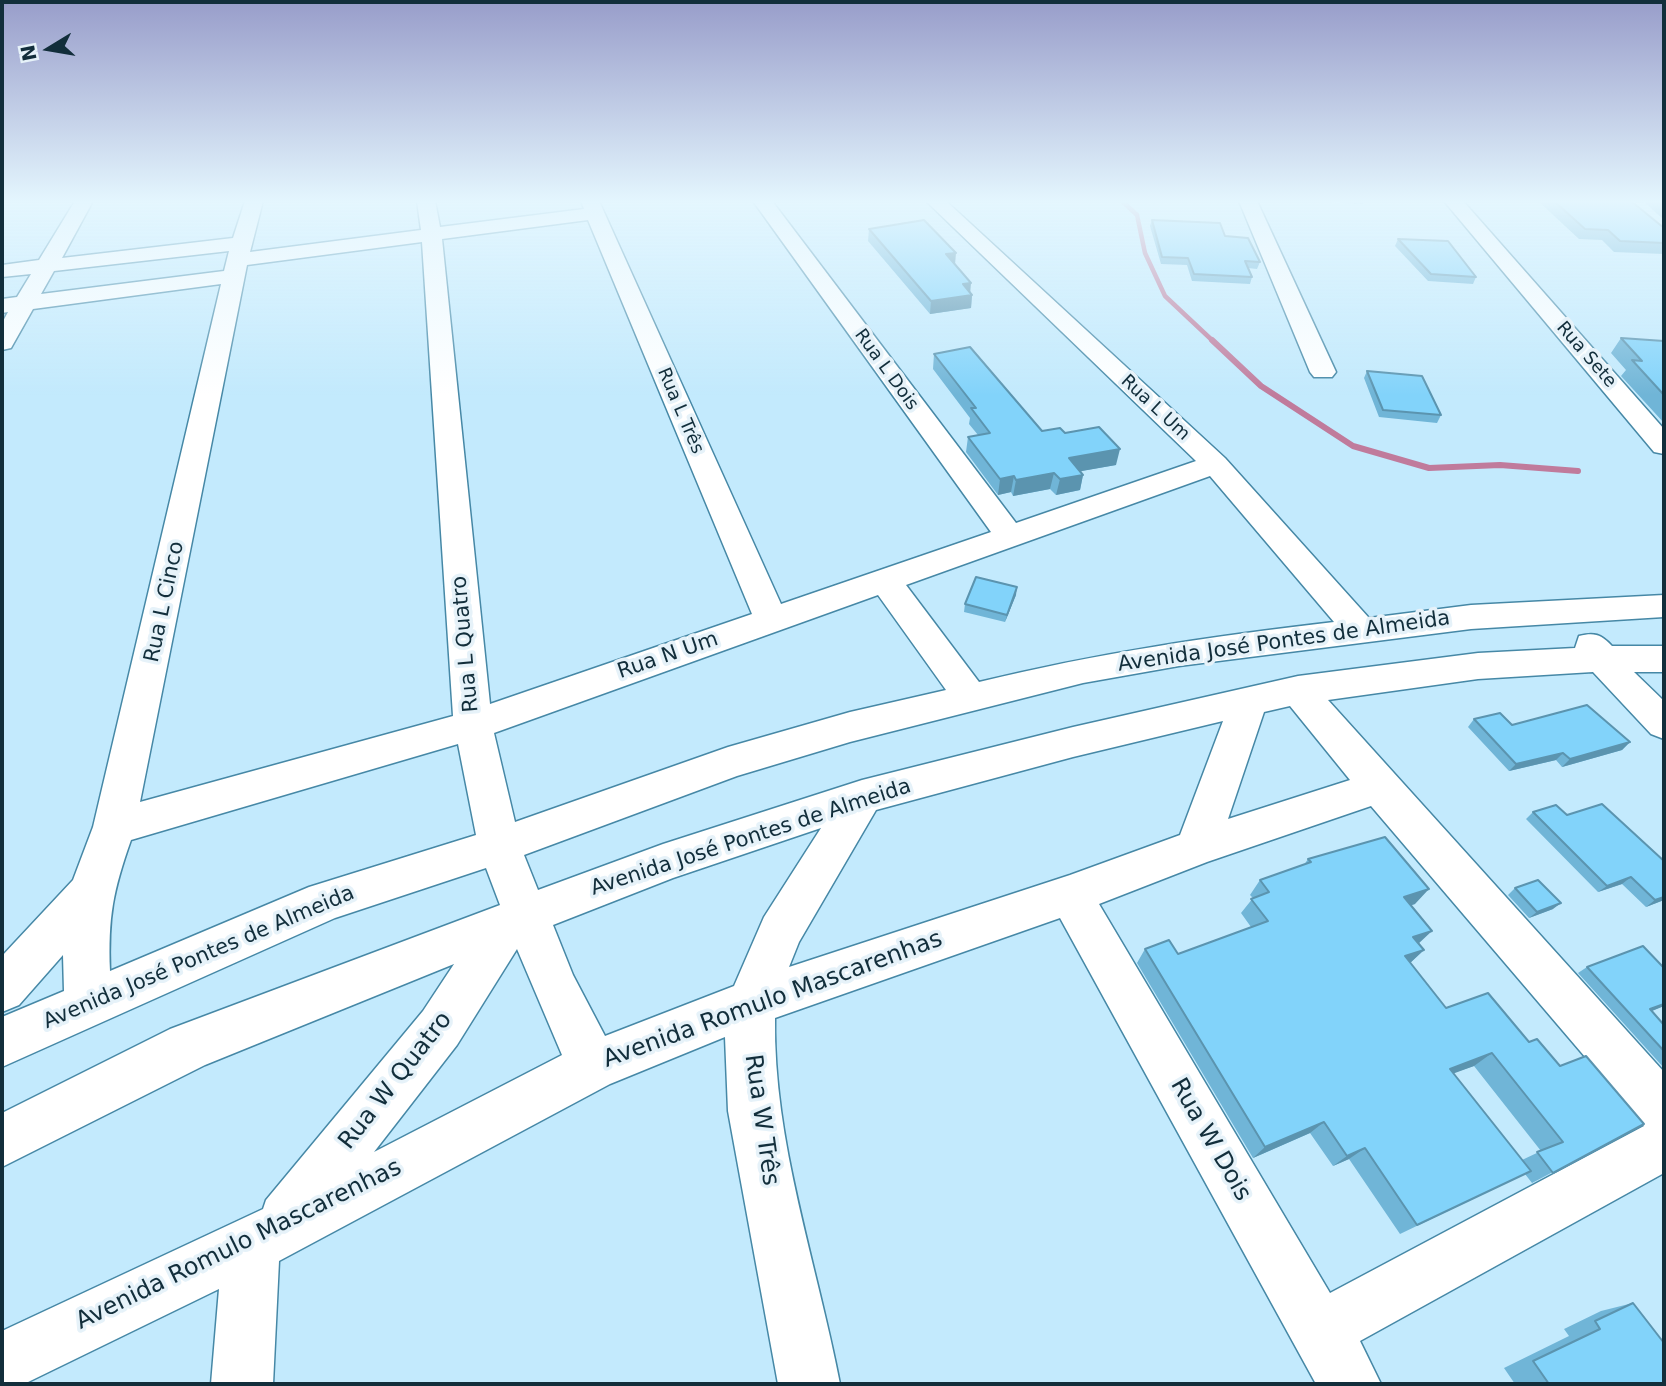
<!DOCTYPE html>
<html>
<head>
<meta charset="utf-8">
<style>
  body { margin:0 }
  #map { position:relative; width:1666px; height:1386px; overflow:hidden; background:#c3eafd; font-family:"DejaVu Sans",sans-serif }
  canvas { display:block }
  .frame { position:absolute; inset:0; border:4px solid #122e3b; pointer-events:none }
  .north { position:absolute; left:14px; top:14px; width:70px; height:70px; -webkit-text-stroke:5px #e6f2f9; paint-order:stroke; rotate:259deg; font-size:19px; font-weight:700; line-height:28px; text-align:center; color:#122e3b }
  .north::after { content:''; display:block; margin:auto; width:24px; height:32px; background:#122e3b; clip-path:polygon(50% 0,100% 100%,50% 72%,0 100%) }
</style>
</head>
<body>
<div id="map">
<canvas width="1666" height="1386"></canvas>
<div class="frame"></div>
<div class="north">N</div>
</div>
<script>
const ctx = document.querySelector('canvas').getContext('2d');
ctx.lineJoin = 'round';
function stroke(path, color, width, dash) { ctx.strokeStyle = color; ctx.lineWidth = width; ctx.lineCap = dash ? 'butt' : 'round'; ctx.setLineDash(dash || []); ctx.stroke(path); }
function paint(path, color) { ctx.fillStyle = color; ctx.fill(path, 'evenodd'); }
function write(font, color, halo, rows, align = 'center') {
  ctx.font = font + ' "DejaVu Sans",sans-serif'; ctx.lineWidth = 7; ctx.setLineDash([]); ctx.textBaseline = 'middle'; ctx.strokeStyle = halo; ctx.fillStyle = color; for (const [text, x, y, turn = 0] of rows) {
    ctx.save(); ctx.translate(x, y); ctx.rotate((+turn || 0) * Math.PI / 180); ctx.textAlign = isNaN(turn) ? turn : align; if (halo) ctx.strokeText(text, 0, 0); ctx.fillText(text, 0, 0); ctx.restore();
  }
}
const streamFar1 = new Path2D(`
  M1122,201L1137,215L1145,253L1165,296L1214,342`);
const stream = new Path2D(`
  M1212,340L1261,386L1353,446L1429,468L1500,465L1578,471`);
const minor = new Path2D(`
  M75,201H93L62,258L233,238L245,201H263L250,252L421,230L417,201H435L440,227L584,209L581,201H599L781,604L991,532L753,201H772L1016,523L1196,461L926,201H946L1225,458L1369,618L1471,605L1664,595V617L1471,629L1179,666L1083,683L850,742L737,776L524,855L538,890L663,844L862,780L1073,727L1298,676L1478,653L1575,648L1579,636C1594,632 1601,634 1612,646H1664V672H1634L1664,701V739L1651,734L1593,672L1478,679L1328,700L1664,1072V1173L1360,1341L1381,1384H1316L1060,918L775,1018C773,1142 817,1263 840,1384H778L728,1111L725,1037L610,1084L279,1261L273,1384H211L219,1289L24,1384H2V1331L263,1209L266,1200L423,1011L454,964L205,1065L2,1167V1113L170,1029L500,905L486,868L335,918L2,1067V1017L64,991L63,955L19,1005L2,1012V956L73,880L93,827L221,284L33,309L11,348L2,350V323L8,312L2,313V299L17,297L31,274L2,277V265L39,260ZM588,220L752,614L490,704L442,239ZM422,242L453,716L140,802L247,265ZM229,251L224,271L41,294L54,271ZM1210,476L1334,622C1213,636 1098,653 979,682L906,585ZM878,595L946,690L850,712L728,747L515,822L494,733ZM1290,706L1350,780L1228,819L1264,712ZM1223,721L1180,835L1070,875L789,967L799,942L876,810L1073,757ZM458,744L476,835L309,887L110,971C108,917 113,891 131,840ZM1371,806L1644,1126L1330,1293L1099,904L1207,862ZM821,828L764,917L734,986L605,1036L573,975L553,925L673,878ZM517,949L562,1055L374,1152L457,1045Z
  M1239,201H1257L1336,372L1332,377H1314L1310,372Z
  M1444,201H1463L1664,429V454L1654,452Z`);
const wall = new Path2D(`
  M1313,201H1364L1363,204Z
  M1538,201H1631L1664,228V254L1614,252L1602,240L1579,239Z
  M1643,201H1664V220Z
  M1152,220L1225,236L1260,262L1257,269L1248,268L1252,277L1250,284L1192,281L1187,265L1161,264L1150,226Z
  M869,229L955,264L972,295L971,308L930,314L868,241Z
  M1398,239L1476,277L1473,284L1428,281L1395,246Z
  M1621,338L1664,341V423L1621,376L1626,370L1611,353Z
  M934,354L1042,431L1065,433L1116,465L1081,471L1083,475L1080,490L1056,495L1050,489L1013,496L1011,492L998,495L966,452L968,437L978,435L969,424L970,418L933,369Z
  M1367,371L1441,415L1437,423L1379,417L1364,378Z
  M1016,595L1005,622L964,612L965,604Z
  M1474,719L1512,725L1630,742L1622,750L1562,767L1556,760L1509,771L1468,727Z
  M1533,812L1567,815L1664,900L1646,907L1622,884L1598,892L1526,819Z
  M1308,859L1415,904L1411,905L1419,944L1424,950L1410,963L1446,1008L1529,1042L1560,1066L1644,1124L1532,1183L1525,1174L1400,1234L1349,1159L1333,1166L1310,1133L1253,1158L1137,963L1145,949L1178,954L1251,927L1241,913L1253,898L1250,895L1260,880L1304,865ZM1474,1066L1541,1151L1522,1160L1453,1073Z
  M1515,888L1553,909L1529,918L1508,895Z
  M1587,967L1664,968V1006L1651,1011L1664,1025V1068L1578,973Z
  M1633,1303L1664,1384H1515L1504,1368L1569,1336L1564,1329L1601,1311Z`);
const shadedWall = new Path2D(`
  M956,253L955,265L946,254Z
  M971,283L970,295H972L971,308L930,314L931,301L963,284Z
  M1120,449L1116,465L1065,474L1069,458Z
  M1054,473L1050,489L1013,496L1016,480Z
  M1083,475L1080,490L1056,495L1060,479Z
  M1014,476L1011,492L998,495L1000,479Z
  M1017,587L1016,595L1005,622L1007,615Z
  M1630,742L1622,750L1562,767L1570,759Z
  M1563,753L1556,760L1509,771L1516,764Z
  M1631,877L1622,884L1598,892L1607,886Z
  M1429,889L1415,904L1390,912L1404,897Z
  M1664,897V900L1646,907L1655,900Z
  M1561,903L1553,909L1529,918L1537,912Z
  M1432,931L1417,945L1413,937Z
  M1424,950L1409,964L1405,956Z
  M1664,1004V1006L1640,1016L1650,1009Z
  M1492,1053L1474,1066L1433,1081L1450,1069Z
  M1324,1122L1310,1133L1253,1158L1265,1147Z
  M1365,1148L1349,1159L1333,1166L1347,1156Z`);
const building = new Path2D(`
  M1554,201H1631L1664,228V243L1620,241L1608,230L1585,229Z
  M924,220L956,253L946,254L971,283L963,284L972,295L931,301L869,229Z
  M1152,220L1220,223L1225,236L1248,238L1260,262L1245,261L1252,277L1194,274L1188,258L1162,257Z
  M1398,239L1448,241L1476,277L1431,274Z
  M1621,338L1664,341V395L1632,360L1642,361Z
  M970,347L1042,431L1060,428L1065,433L1099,427L1120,449L1069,458L1083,475L1060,479L1054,473L1016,480L1014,476L1000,479L968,437L990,433L971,408H976L934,354Z
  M1367,371L1422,376L1441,415L1383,410Z
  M976,577L1017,587L1007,615L965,604Z
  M1587,705L1630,742L1570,759L1563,753L1516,764L1474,719L1500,713L1512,725Z
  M1602,804L1664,861V897L1655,900L1631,877L1607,886L1533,812L1556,805L1567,815Z
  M1385,837L1429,889L1404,897L1432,931L1413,937L1424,950L1405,956L1446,1008L1488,993L1529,1042L1537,1039L1560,1066L1586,1056L1644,1124L1553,1173L1537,1152L1563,1142L1492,1053L1450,1069L1531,1171L1417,1225L1365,1148L1347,1156L1324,1122L1265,1147L1145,949L1169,940L1178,954L1268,921L1251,899L1269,892L1260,880L1311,862L1308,859Z
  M1538,880L1561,903L1537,912L1515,888Z
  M1643,946L1664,968V1004L1650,1009L1664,1025V1051L1587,967Z
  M1633,1303L1664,1343V1384H1549L1533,1361L1600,1329L1595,1321Z`);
const farStreetnames = [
  ["Rua Sete",1586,355,49],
  ["Rua L Dois",886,370,54],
  ["Rua L Um",1155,408,43],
  ["Rua L Três",680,411,67]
];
const streetNames = [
  ["Rua L Cinco",165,602,-78],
  ["Avenida José Pontes de Almeida",1284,642,-8],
  ["Rua L Quatro",466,644,-95],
  ["Rua N Um",668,656,-19],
  ["Avenida José Pontes de Almeida",751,838,-18],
  ["Avenida José Pontes de Almeida",199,958,-23]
];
const nearStreetnames = [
  ["Avenida Romulo Mascarenhas",773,1000,-20],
  ["Rua W Quatro",396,1081,-52],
  ["Rua W Três",761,1120,82],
  ["Rua W Dois",1210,1140,60],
  ["Avenida Romulo Mascarenhas",239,1245,-26]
];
stroke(streamFar1, '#c07b9c', 4.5);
stroke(stream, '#c07b9c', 6);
stroke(minor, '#4688a6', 3);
paint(minor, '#fff');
paint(wall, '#70b5d7');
paint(shadedWall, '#5b94af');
paint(building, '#82d3fa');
stroke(building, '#5b94af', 2);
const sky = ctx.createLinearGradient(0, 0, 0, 395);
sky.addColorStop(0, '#989dca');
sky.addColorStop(0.51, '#e4f6fe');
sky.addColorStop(1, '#e4f6fe00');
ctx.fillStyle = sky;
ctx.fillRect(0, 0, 1666, 395);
write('18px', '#122e3b', '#e6f2f9', farStreetnames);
write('21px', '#122e3b', '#e6f2f9', streetNames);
write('24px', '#122e3b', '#e6f2f9', nearStreetnames);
</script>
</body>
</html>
